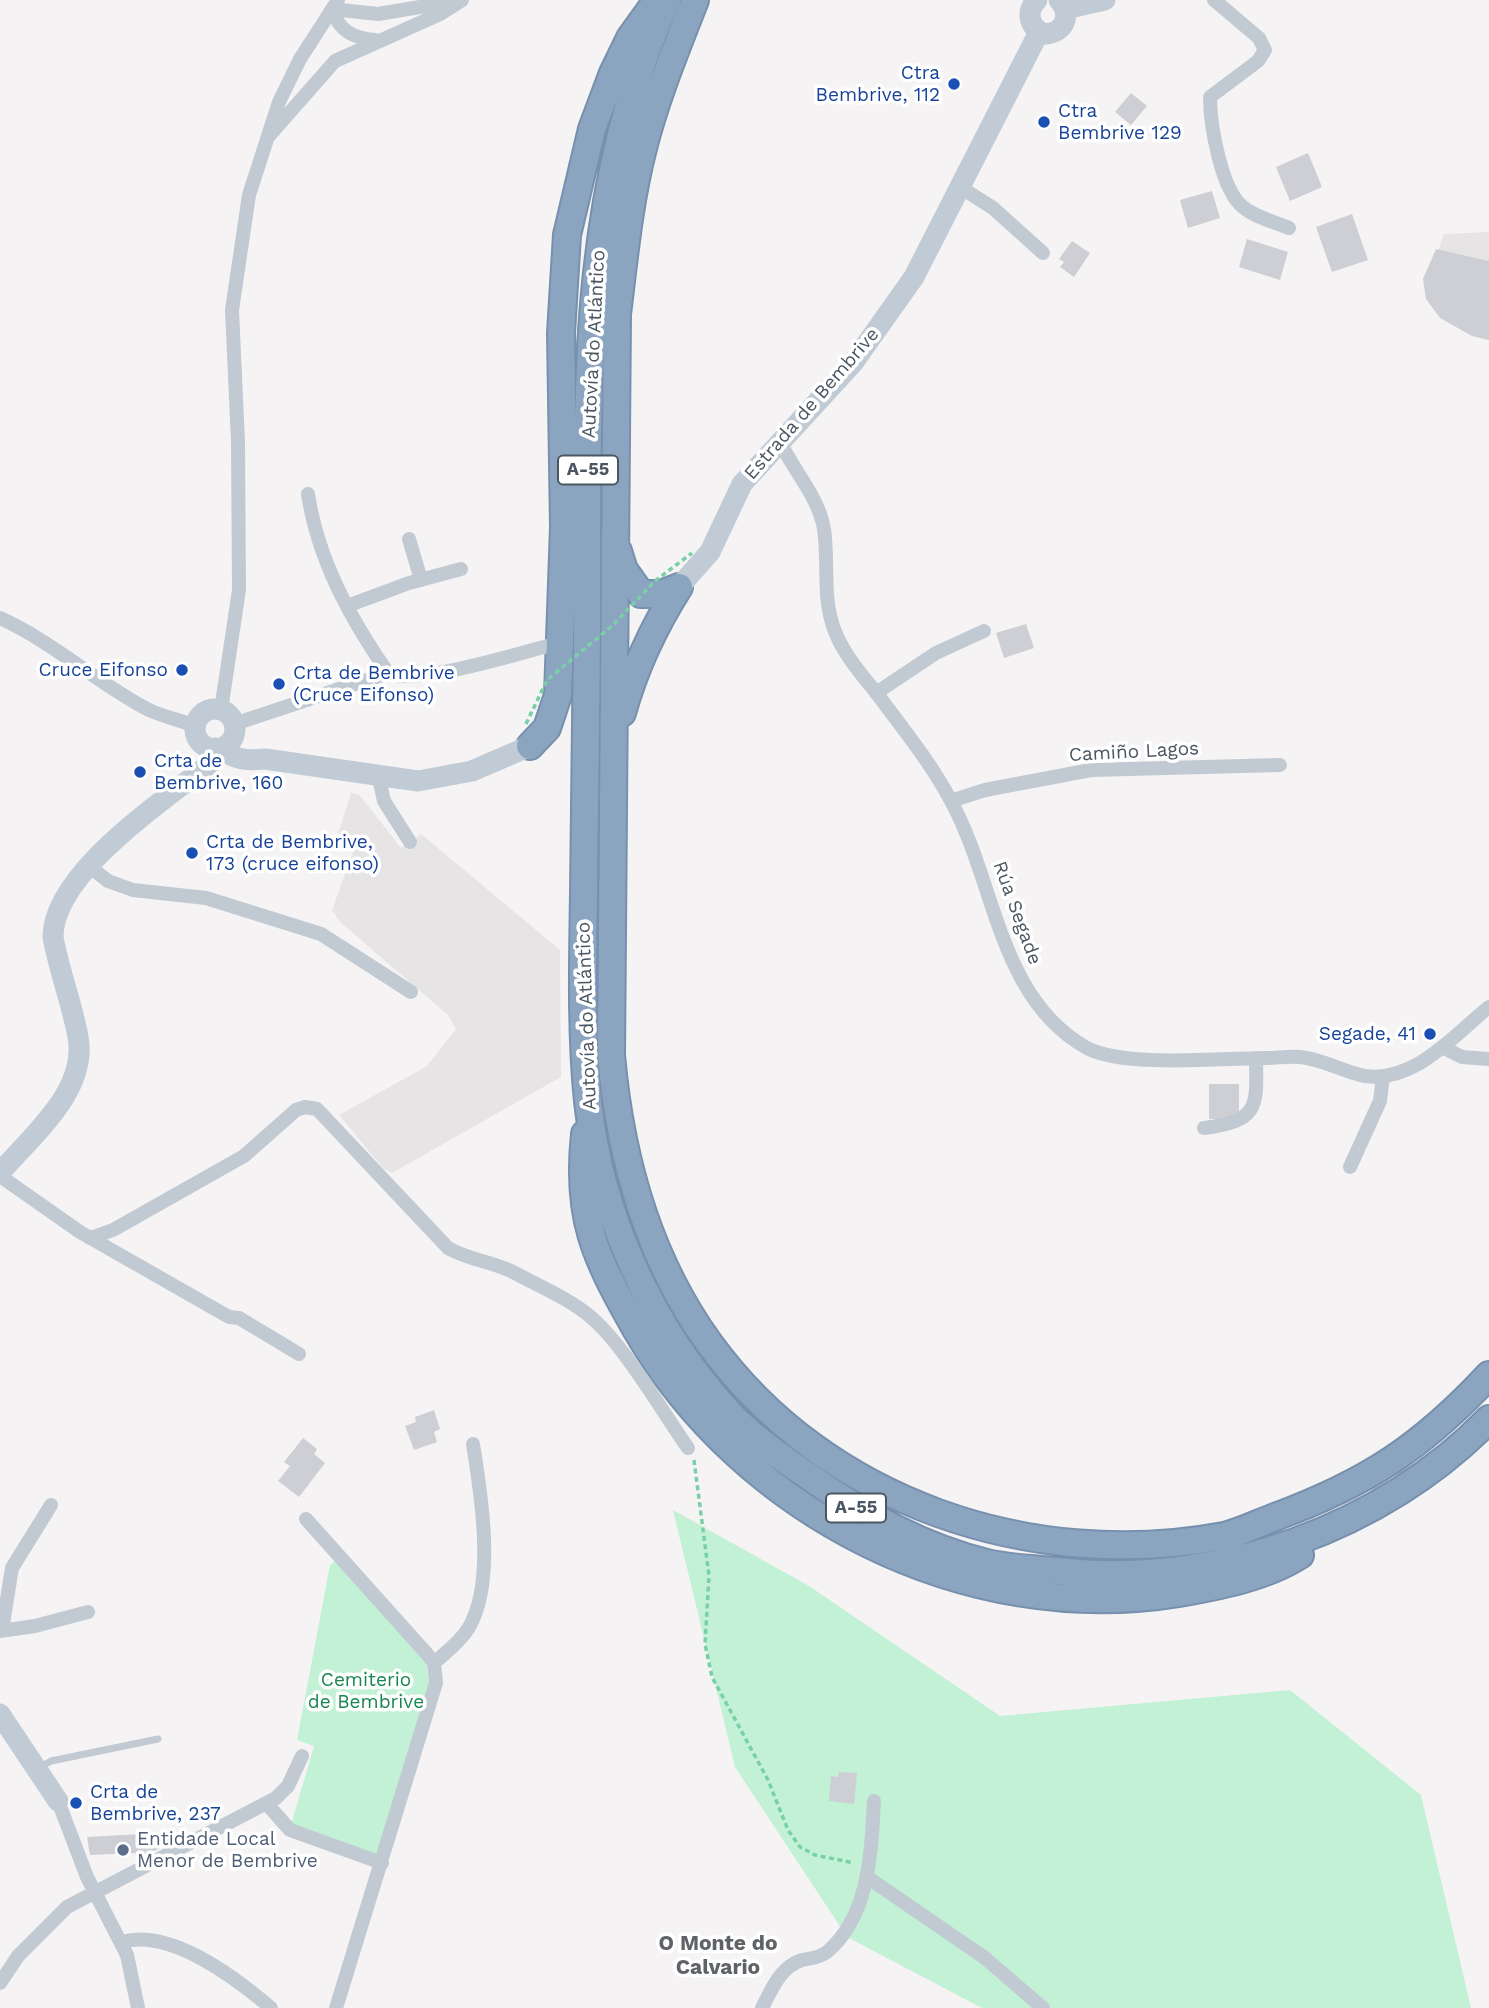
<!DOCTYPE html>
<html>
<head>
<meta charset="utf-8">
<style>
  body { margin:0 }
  canvas { display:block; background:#f5f3f3 }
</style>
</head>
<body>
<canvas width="1489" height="2008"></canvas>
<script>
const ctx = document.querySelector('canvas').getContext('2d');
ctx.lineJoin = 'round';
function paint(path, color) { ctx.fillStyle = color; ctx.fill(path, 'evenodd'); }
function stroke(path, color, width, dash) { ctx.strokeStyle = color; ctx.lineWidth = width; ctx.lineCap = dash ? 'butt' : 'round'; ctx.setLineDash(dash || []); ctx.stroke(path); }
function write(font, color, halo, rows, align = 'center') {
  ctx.font = font + ' "Work Sans",sans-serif'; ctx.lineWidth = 7; ctx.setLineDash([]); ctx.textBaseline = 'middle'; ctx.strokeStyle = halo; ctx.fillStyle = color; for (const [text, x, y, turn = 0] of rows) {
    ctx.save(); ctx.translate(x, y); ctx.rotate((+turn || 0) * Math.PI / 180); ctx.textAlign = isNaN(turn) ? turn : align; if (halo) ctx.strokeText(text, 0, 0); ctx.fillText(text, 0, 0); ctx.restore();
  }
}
const education = new Path2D(`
  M1489,232V338L1429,277L1444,234Z
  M351,793L358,794L366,803L401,848L421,834L560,950L561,1077L392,1173L383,1168L339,1115L427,1066L456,1029L448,1015L340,922L332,910L357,841L338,834Z`);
const green = new Path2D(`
  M673,1510L809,1586L1000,1716L1290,1690L1421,1795L1471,2008H982L847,1937L735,1767Z
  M335,1561L426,1662L429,1684L377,1857L291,1825L314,1746L297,1740L330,1565Z`);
const building = new Path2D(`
  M1131,93L1147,106L1131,125L1115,112Z
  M1308,153L1322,187L1290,201L1276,167Z
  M1212,191L1220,218L1188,228L1180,200Z
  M1352,214L1368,260L1332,272L1316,227Z
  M1247,239L1288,252L1280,280L1239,267Z
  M1072,241L1090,253L1074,277L1060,267L1064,262L1059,259Z
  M1436,249L1489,261V340L1472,336L1440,318L1426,299L1423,279Z
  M1026,624L1034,648L1004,658L996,633Z
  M1209,1084H1239V1119H1209Z
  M434,1410L440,1429L434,1432L437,1442L414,1450L405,1426L416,1422L415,1417Z
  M303,1438L317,1449L314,1454L325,1463L299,1497L278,1481L290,1466L284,1462Z
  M839,1772L857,1773L854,1804L829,1801L831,1776L838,1777Z
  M161,1833L164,1846L137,1860L135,1853L90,1855L87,1837Z`);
const path = new Path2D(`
  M694,1460L709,1576L705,1644L712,1677L768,1780L788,1830L800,1847L815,1855L854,1863`);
const lane = new Path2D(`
  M39,1768L51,1761L158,1739`);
const street = new Path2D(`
  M1214,0L1259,38L1265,50L1258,61L1210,97C1210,124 1221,190 1243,207C1255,217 1274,222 1289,228
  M332,9L378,14L455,1
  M332,9C339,31 353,38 375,40
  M269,136L335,61L440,14L462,0
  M960,187L993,208L1043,253
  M781,444C795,472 819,498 824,529C829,563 822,596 834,629C843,654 862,675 878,695C904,730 931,763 951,801C996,883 998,998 1087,1048C1125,1068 1222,1058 1266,1058C1277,1058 1289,1056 1300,1057C1323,1059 1343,1072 1365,1076C1415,1083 1454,1035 1489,1007
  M308,494C318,560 350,618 388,673C418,686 527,651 562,642
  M409,539L421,580
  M347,606L409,583L461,569
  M0,618C53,642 97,683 149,710C164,717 180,720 195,726
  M876,693L936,653L984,631
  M221,710L239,590L238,442L232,310L249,195L279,102L300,59L338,0
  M234,724L388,673
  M379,778L384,801L410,842
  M951,801L985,790L1091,770L1280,765
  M89,866L108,881L133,890L206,898L321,934L411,992
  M1444,1048L1462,1057L1489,1059
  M1204,1128C1259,1121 1257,1107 1256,1058
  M1350,1167L1380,1101L1383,1076
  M0,1176L80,1232L229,1317L239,1318L299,1354
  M90,1238L113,1230L244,1156L296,1110L305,1107L317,1109L448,1248C468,1260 492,1261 513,1272C539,1286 570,1299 592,1318C625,1347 662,1411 688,1448
  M306,1519L427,1654L434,1663L436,1683L336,2008
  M2,1630L12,1568L51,1505
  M0,1631L35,1626L88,1612
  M434,1663C445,1653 459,1643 468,1629C496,1584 481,1494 473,1444
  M58,1801L87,1877L127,1955L138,2008
  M267,1804L290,1830L382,1863
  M867,1877L985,1958L1043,2008
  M122,1942C170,1928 236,1978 271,2008
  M0,1983L18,1956L67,1907L276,1798L288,1786L302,1756
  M762,2008C772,1989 780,1967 802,1960C811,1958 819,1958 827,1952C870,1916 871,1851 874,1801`);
const secondary = new Path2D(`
  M1037,0C1025,12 1029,28 1045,34C1065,33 1072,14 1059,0
  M1065,9L1105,0
  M679,587L710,552L742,484L853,363L914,277L1039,32
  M195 729a20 20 0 1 1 40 0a20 20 0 1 1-40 0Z
  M221,748C234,760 247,761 265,759L418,781L472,771L530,746
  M0,1173C32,1135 88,1091 78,1037C72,1003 59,971 53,937C53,872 166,800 213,761L215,748
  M0,1714L58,1801`);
const highway = new Path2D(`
  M667,0C575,205 589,419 587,638C586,723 585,808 584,893C583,962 581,1032 588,1101C600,1215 651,1328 729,1413C749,1435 776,1454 801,1471C857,1511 919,1547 987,1563C1012,1569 1041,1569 1067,1572C1217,1587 1384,1528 1489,1419
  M695,0C676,49 656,97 643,148C629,202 624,258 617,314L611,1055C620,1158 647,1257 709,1343C825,1503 1032,1572 1224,1536C1241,1532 1259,1523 1275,1517C1367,1483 1422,1447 1489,1375
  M618,551L624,570L641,594H661L679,587
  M622,713C635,666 653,628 679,587
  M530,746L547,728L558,695L564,527L561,333L567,235L592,129L613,73L630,38L653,6
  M585,1134C576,1218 595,1257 636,1329C742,1514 967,1628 1179,1593C1219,1586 1266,1577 1300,1555`);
const pathBridge = new Path2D(`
  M526,724L547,680L613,625L655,581L692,553`);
const markers = [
  [954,84,7,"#1a4fb4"],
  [1044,122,7,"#1a4fb4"],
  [182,670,7,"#1a4fb4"],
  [279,684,7,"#1a4fb4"],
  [140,772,7,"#1a4fb4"],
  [192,853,7,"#1a4fb4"],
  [1430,1034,7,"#1a4fb4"],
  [76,1803,7,"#1a4fb4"],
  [123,1850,7,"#5c6f8a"]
];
const shields = [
  [588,470,60],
  [856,1508,60]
];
const shieldNames = [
  ["A-55",588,470],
  ["A-55",856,1508]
];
const transitNames = [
  ["Ctra",940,73,"right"],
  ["Bembrive, 112",940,95,"right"],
  ["Ctra",1058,111],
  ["Bembrive 129",1058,133],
  ["Cruce Eifonso",168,670,"right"],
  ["Crta de Bembrive",293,673],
  ["(Cruce Eifonso)",293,695],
  ["Crta de",154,761],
  ["Bembrive, 160",154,783],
  ["Crta de Bembrive,",206,842],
  ["173 (cruce eifonso)",206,864],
  ["Segade, 41",1416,1034,"right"],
  ["Crta de",90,1792],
  ["Bembrive, 237",90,1814]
];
const streetNames = [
  ["Autovía do Atlántico",594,344,-87],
  ["Estrada de Bembrive",812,404,-49],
  ["Camiño Lagos",1134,752,-3],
  ["Rúa Segade",1017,913,70],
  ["Autovía do Atlántico",587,1016,-92]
];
const parkNames = [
  ["Cemiterio",366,1680],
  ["de Bembrive",366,1702]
];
const serviceNames = [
  ["Entidade Local",137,1839],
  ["Menor de Bembrive",137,1861]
];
const neighbourhoodNames = [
  ["O Monte do",718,1944],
  ["Calvario",718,1968]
];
paint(education, '#e6e4e5');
paint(green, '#c3f1d5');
paint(building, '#cdcfd5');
stroke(highway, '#7690ad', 30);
stroke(path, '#7ad0a6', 3.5, [5, 3.5]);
stroke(lane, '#c1cad2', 7);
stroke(street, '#c1cad2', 14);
stroke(secondary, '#c1cbd6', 21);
stroke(highway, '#8ba5c1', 26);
stroke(pathBridge, '#7ad0a6', 3.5, [5, 3.5]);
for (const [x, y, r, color] of markers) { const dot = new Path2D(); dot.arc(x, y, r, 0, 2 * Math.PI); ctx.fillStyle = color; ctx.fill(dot); stroke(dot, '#fff', 2.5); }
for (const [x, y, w] of shields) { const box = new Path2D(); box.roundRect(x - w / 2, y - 14.5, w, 29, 5); ctx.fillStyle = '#fff'; ctx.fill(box); stroke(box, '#4a5661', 2); }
write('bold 18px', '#4a5661', null, shieldNames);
write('19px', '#164399', '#fff', transitNames, 'left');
write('19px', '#4a5661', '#fff', streetNames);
write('19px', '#17864f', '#fff', parkNames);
write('19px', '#4e5e75', '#fff', serviceNames, 'left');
write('bold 21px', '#5f6368', '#fff', neighbourhoodNames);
</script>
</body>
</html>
